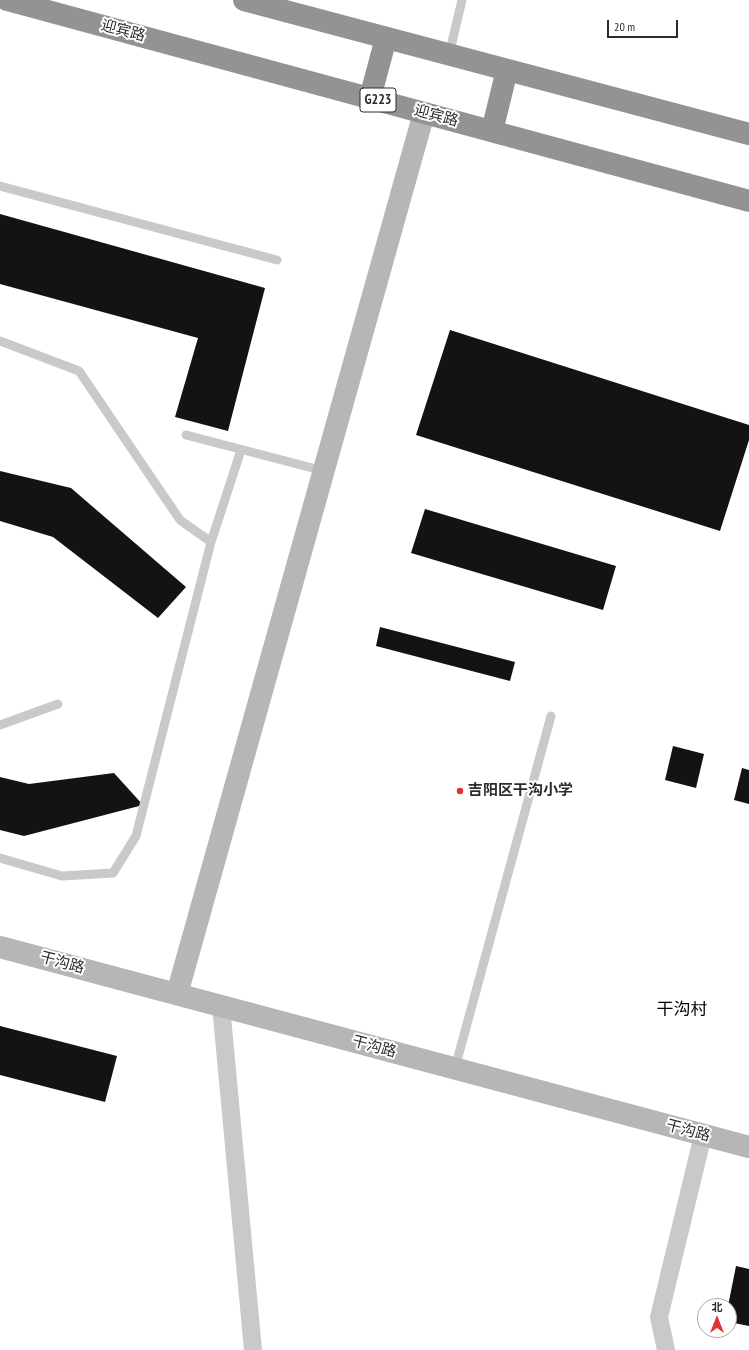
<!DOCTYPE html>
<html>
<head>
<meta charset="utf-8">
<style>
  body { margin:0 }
  #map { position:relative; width:749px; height:1350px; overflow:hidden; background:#fff; font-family:"PT Sans Narrow","Noto Sans SC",sans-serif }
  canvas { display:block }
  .north { position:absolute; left:697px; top:1298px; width:40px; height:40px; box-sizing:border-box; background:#fff; border:1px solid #ababab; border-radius:50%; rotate:0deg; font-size:11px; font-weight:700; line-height:16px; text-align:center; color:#2c2c2c }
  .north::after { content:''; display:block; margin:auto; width:14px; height:18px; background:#e13134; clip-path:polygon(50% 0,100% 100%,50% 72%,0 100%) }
  .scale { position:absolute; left:607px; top:20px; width:71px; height:18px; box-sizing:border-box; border:2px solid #2c2c2c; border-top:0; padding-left:5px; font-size:12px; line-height:14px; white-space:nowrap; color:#2c2c2c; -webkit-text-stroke:3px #fff; paint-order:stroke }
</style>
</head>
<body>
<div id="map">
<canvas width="749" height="1350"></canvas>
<div class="north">北</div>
<div class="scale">20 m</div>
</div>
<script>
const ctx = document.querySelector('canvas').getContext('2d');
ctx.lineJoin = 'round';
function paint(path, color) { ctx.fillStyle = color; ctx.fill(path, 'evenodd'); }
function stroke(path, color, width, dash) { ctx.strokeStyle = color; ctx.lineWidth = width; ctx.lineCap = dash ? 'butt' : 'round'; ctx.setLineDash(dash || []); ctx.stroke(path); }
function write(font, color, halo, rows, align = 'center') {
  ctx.font = font + ' "PT Sans Narrow","Noto Sans SC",sans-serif'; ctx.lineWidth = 4; ctx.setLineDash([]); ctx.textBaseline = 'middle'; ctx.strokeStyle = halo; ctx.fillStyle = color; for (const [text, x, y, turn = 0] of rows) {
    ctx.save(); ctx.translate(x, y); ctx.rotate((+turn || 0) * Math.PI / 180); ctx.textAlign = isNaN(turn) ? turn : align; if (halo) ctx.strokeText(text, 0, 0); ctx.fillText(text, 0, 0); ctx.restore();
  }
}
const building = new Path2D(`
  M0,214L265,288L228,431L175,417L198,338L0,284Z
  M450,330L749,425V440L720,531L416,435Z
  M0,471L71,488L186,587L158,618L53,537L0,521Z
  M425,509L616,566L603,610L411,553Z
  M380,627L515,662L510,681L376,646Z
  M673,746L704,754L696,788L665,780Z
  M742,768L749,770V804L734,800Z
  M114,773L143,805L24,836L0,830V777L29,784Z
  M0,1026L117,1056L105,1102L0,1075Z
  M736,1266L749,1269V1326L729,1322V1306H728Z`);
const lane = new Path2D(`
  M449,55L462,0
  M0,186L277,260
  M0,341L79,371L180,520L211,542
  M186,435L324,471
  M0,725L58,704
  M0,858L62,876L113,873L136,836L211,542L241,450
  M455,1068L551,716`);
const street = new Path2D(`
  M221,1006L253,1350
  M666,1350L659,1317L703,1135`);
const secondary = new Path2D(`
  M0,947L749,1147
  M177,994L424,113`);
const highway = new Path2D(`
  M7,0L749,201
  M244,0L749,134
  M370,98L386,38
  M492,131L507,70`);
const markers = [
  [460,791,4,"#e13134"]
];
const shields = [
  [378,100,36]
];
const shieldNames = [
  ["G223",378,100]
];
const streetNames = [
  ["迎宾路",123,31,15],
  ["迎宾路",436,116,15],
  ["干沟路",62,963,15],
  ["干沟路",374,1047,15],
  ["干沟路",688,1131,15]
];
const poiNames = [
  ["吉阳区干沟小学",468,791]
];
const quarterNames = [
  ["干沟村",682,1010]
];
paint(building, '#131313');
stroke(lane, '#c9c9c9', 9);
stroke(street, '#c9c9c9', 18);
stroke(secondary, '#b6b6b6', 22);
stroke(highway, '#939393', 22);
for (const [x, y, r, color] of markers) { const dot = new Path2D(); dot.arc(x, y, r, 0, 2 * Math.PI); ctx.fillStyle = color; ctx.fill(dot); stroke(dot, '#fff', 1.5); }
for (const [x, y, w] of shields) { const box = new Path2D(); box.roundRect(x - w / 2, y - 12, w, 24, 3); ctx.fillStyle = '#fff'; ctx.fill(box); stroke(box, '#2c2c2c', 1); }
write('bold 14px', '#2c2c2c', null, shieldNames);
write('15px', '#2c2c2c', '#fff', streetNames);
write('bold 15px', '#2c2c2c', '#fff', poiNames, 'left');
write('17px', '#000', '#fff', quarterNames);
</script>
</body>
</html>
